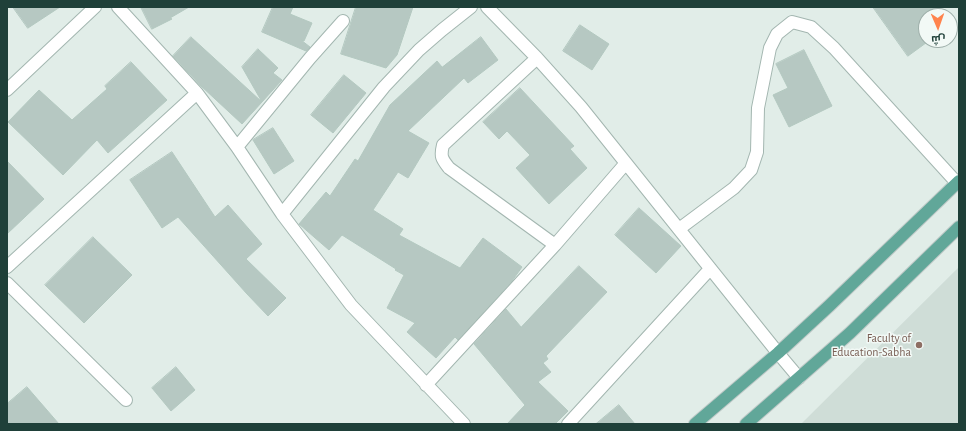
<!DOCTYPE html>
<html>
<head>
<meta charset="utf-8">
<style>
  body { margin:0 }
  #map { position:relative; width:966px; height:431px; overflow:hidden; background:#e1ede8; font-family:"Alegreya Sans",Cairo,sans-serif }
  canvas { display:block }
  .frame { position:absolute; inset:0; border:8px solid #1f4039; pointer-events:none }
  .north { position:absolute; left:918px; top:8px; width:40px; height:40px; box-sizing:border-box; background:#f2f9f6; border:1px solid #9eafaa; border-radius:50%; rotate:178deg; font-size:11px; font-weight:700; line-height:16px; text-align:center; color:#1f4039 }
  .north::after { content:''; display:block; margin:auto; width:14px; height:18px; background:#ff834d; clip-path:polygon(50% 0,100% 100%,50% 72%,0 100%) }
</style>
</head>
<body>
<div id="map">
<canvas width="966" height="431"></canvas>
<div class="frame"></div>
<div class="north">ش</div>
</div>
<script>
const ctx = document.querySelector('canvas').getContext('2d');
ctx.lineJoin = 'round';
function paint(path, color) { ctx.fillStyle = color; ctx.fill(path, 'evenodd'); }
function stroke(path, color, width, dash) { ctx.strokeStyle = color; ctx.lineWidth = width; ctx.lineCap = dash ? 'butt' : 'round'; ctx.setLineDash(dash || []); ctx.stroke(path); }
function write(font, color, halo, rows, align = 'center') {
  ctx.font = font + ' "Alegreya Sans",sans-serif'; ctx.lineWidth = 3; ctx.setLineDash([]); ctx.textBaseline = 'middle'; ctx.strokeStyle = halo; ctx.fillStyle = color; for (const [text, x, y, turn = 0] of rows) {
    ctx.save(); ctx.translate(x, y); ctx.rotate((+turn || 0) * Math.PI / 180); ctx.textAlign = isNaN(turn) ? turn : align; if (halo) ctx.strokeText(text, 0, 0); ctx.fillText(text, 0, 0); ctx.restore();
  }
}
const built = new Path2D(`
  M959,267V424H801Z`);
const building = new Path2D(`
  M13,7H60L28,28Z
  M141,7H189L170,18L172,19L152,29Z
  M273,7H293L290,14L312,23L304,41L301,40L310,47L306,51L262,32Z
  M356,7H413L397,55L386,68L341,54Z
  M873,7H939L945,16H926V40H930L908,56Z
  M580,25L609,44L592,70L563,51Z
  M191,37L262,102L242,124L201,86L173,56Z
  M481,37L498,60L468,83L464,78L408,131L429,143L408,178L398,172L373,210L403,229L399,235L460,268L483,238L522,267L512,281L458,340L455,337L436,358L407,332L415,323L387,308L404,275L395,270L396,269L342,235L329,250L299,224L326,192L330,196L355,159L358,161L390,105L437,61L442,67Z
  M258,49L278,68L273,73L282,80L262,102L242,67Z
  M804,50L832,106L789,127L773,95L788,88L776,64Z
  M131,62L167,100L108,153L97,140L63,175L8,122L39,90L72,120L107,89L105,86Z
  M344,75L366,93L333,133L311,115Z
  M520,88L574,146L570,149L587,168L549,204L516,168L530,155L507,131L499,139L483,122Z
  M273,128L294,161L274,174L253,140Z
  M172,152L215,217L228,205L262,244L246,259L286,298L268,316L247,294L178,217L162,228L130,180Z
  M7,161L44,199L7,234Z
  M639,208L681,246L656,273L615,235Z
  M93,237L132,275L84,323L45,285Z
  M579,266L607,292L546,356L548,359L543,363L551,372L538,382L568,411L555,424H507L525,405L474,344L506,309L521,327Z
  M176,367L195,390L171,411L152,388Z
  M27,387L59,424H7V404Z
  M619,405L635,424H596Z`);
const minor = new Path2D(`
  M118,7L197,93L237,147L282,214L351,305L464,424
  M487,7L537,58L581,107L778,353L799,378
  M537,58L443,145C440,157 442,159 449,168L555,245
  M7,90L95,7
  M237,147L310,58L343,21
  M282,214L384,87L419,50L442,30L471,7
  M679,229L734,188L751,170L757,152L758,108L770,48L777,34L792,22L811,27L834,48L957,183
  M7,267L197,93
  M7,283L126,400
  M426,385L555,245L626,163
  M568,424L710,269`);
const major = new Path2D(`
  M695,424L778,353L829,306L959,181
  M746,424L850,333L959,227`);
const markers = [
  [919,345,4,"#8d6e63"]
];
const educationNames = [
  ["Faculty of",911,338],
  ["Education-Sabha",911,352]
];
paint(built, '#cfddd7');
paint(building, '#b6c8c2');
stroke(building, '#b3c8c0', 1);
stroke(minor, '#a3b6b0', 14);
stroke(major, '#c0cac8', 14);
stroke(minor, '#fff', 12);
stroke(major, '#61a799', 12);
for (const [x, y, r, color] of markers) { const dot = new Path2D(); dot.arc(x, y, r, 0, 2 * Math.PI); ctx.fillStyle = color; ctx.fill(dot); stroke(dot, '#f2f9f6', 1.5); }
write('12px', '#785e54', '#f2f9f6', educationNames, 'right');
</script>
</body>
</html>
